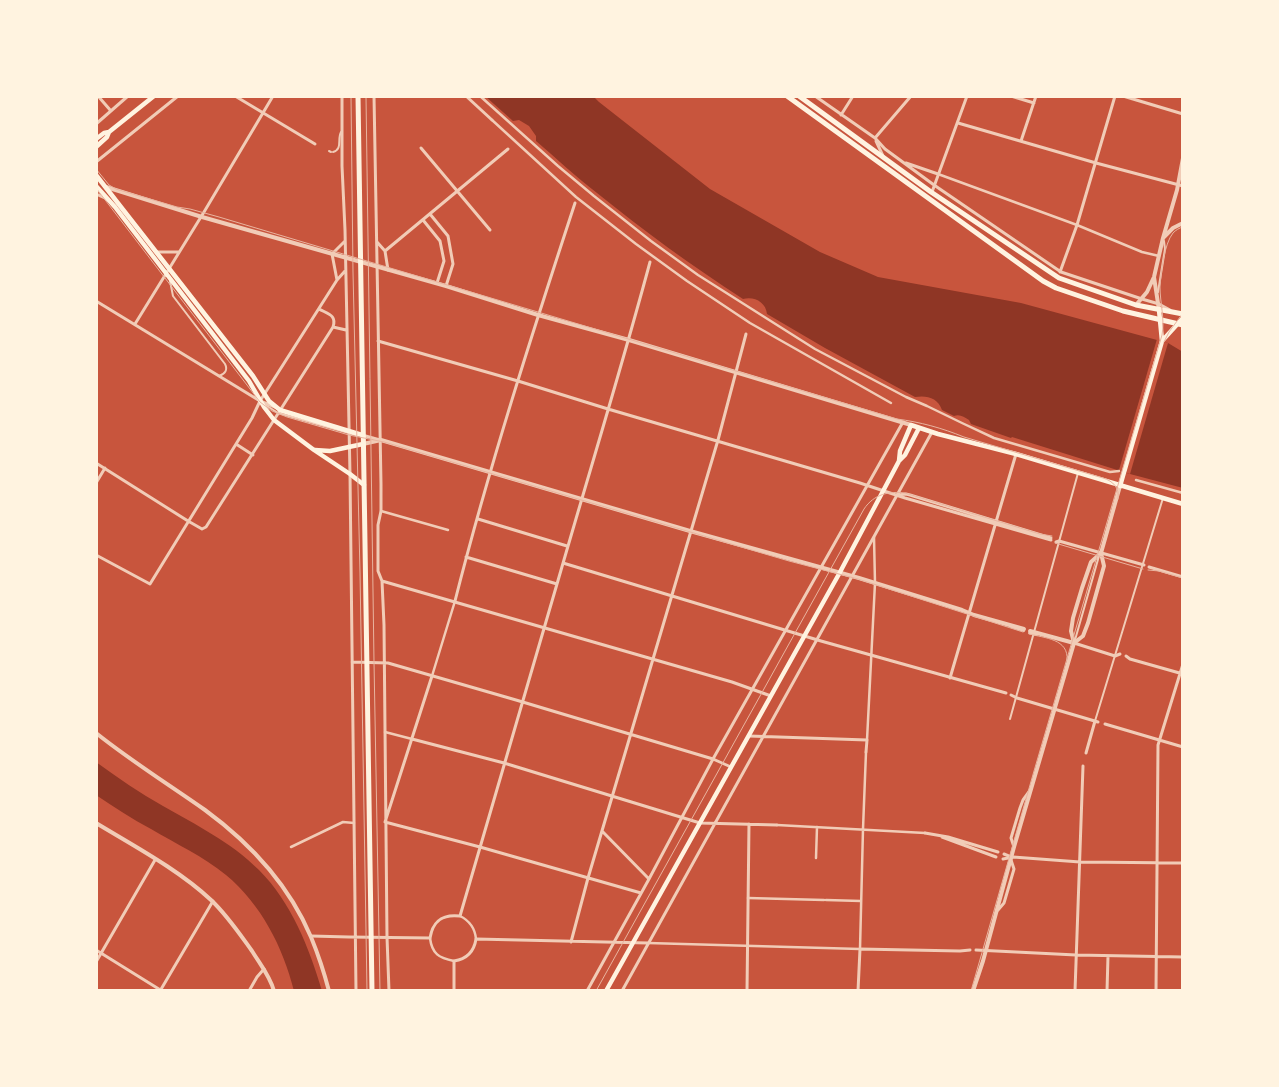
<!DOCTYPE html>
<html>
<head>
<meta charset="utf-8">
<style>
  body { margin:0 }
  #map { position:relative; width:1279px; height:1087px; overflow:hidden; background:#c8553d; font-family:"Noto Serif",serif }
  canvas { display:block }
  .frame { position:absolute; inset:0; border:98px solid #fff3e0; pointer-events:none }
</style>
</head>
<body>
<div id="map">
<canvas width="1279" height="1087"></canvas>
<div class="frame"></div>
</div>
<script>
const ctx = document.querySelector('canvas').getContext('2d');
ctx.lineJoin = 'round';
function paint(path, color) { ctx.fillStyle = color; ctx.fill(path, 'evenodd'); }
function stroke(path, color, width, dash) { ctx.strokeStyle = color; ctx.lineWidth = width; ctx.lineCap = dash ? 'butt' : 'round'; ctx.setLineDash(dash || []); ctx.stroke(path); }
const water = new Path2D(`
  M485,96H593L599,102L710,189L820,252L878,277L1021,303L1168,343L1183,352V488L1130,474L1012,437L1011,438L971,424L969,420C964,417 960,414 954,416L942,410C938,398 927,395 915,397L825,348L767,314C766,302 754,296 743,299C692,266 644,231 597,193C576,177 556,158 536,141V136L529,126L519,120L513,121Z
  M96,762C118,778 140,793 163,806C196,825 231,842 259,870C291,902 309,947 322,991H294C283,947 261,904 226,875C203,856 176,844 151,829C132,819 114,807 96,795Z`);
const pier = new Path2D(`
  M1157,339L1168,343L1130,474L1119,470Z`);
const service = new Path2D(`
  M329,151L331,152
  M333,152C343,149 337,139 341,132
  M170,281L173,296L225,364C228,370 225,374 219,376
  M1158,292L1165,249L1164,241
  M264,404L278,413L356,435
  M1011,627L1024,631
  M1029,633L1036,635L1039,634
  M1075,640L1099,556
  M1010,719L1078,473
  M1095,721L1163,498`);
const pedestrian = new Path2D(`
  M480,96L558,166L594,196L651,241L698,275L815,349L906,397L927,406L962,423L994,438L1110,472L1119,471
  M492,120L576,197L636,244L687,281L750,323L891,403
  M938,174L1077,225L1142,252L1159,256
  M1136,480L1183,493
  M381,511L448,530
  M432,676L455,601
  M385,732L412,739
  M867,740L875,583L874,537
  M777,825L925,833
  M291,847L343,822L354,823
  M816,858L817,827
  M748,898L824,900
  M826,900L861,901
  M460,916C470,921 475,928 476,939
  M430,938C432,954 439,958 454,961
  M648,943L860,949L863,829L866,752`);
const minor = new Path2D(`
  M98,96L111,111
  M235,96L315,144
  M342,96V166L345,230L350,474L356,991
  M374,96L381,484V511L378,525V571L382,581L384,625L387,937L389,991
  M466,96L492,120
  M815,96L875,138L885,149L934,185L1061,272L1142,299L1159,304L1170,310
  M1011,96L1034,103
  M1123,96L1183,114
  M841,115L853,96
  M958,123L1096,163L1183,186
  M96,124L128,96
  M875,138L911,96
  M876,141L883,156
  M1021,141L1036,96
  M421,148L490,230
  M96,162L178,96
  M906,163L938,174
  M932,192L967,96
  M96,194L107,199
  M430,214L448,236L453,264L446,286
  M423,220L440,241L444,261L437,283
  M377,242L385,251L388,270
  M385,251L508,149
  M157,252H179
  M1060,272L1077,225L1115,96
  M337,280L332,254L345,241
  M96,301L260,401L275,407
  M135,324L204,212L273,96
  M333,327L346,330
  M378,341L518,381L608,409L860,483L905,498L1051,540
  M362,435L380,440
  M236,444L253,455
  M96,463L188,521L202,529L206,527L333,327C337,315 328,314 319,309
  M96,483L105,468
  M898,495L906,494L910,495L1051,538
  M478,519L567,546
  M1056,542L1059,541L1144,565
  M96,555L150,584L252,418L260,401L337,280L345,271
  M466,557L557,584
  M563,563L821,641L1006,693
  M1149,567L1183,577
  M382,581L732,682L771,696
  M455,601C489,467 532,334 575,203
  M1074,643L1115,656L1120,654
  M1126,656L1130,659L1183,674
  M352,662L388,663L516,700L713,759L731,767
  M432,676L385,822L480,847L641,893
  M950,678L1016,454
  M1011,695L1017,698L1098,722
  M1105,724L1183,747
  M749,736L867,740L866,752
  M412,739L504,763L700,823L777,825
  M1086,753L1095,721
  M602,831L649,879
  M925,833L948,837L998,852
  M942,837L996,857
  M1014,847L1011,838L1020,808L1023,800L1031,789
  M1004,854L1011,857
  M1003,859L1013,857L1080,862L1183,863
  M998,910L1004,903L1014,869L1011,860
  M311,936L349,937L430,938C433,920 443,914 460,916L557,584C588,476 621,370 650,262
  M571,942L588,878L718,440L746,334
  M96,950L162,991
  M976,950L1076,955L1183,957
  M96,962L155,860
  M160,991L213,901
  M249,991L257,977L264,969
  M454,991V961C467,959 474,952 476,939L648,943
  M587,991L649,879L713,759L903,422
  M622,991L932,432
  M747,991L749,824
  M858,991L860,949L960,951L970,950
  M1075,991L1083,766
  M1107,991L1108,956
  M1156,991L1158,745L1183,664`);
const tertiary = new Path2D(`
  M106,187L202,217L446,286L538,315L629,340L911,425
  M1164,237L1173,228L1183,223
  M1154,277L1159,310
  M1136,305L1147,292L1154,277L1163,238L1177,190L1183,158
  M363,444L381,440L690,531L859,578L962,610L974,615L1024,629
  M1030,631L1074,643
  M1074,643L1083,636L1088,623L1104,566L1101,553
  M96,733C131,761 168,784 205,810C250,843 289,885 311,937C318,954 324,972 329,991
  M96,823C134,846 179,870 211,900C227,915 239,933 252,951C260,964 270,976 274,991
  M973,991L983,961L1014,847L1074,643L1071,631L1073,618L1082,588L1091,562L1101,553L1120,486`);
const secondary = new Path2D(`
  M96,139L104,133L109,132
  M96,147L107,137L109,132L154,96
  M96,175L253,376L269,401L280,410L362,435
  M96,186L115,207L249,381L264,407L274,420L314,450L350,474L364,485
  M1162,341L1183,318
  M315,450L330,451L363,444
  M899,461L900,451L911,425L938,434L1016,454L1183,504
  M1120,486L1162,341L1159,310
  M606,991L839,574L899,461L905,455L919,428`);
const primary = new Path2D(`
  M358,96L372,991
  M787,96L1043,281L1056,288L1123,311L1183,325
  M799,96L931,192L1059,278L1136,305L1183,314`);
const tram = new Path2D(`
  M351,96L353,272L360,573L367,991
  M366,96L374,662L380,991
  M96,169L109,185L116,189L177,207L190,209L219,217L897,419C920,422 942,428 964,437L1103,478C1113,481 1120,488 1118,499
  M96,188L260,402L272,411L287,417L349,435L384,442L789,561L858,579L1023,632
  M1164,342L1169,332L1183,313
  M1055,543L1143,569
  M1148,570L1159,571L1183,578
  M1029,634C1045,638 1069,639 1067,660
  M596,991L864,509C874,494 889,491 905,493L1040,534L1052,536
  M971,991L1034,771L1162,335C1165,319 1160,303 1160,287C1161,273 1164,244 1173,233C1176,230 1179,228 1183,227`);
paint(water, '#8f3625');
paint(pier, '#c8553d');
stroke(service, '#f1ccb7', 2);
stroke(pedestrian, '#f1ccb7', 2.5);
stroke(minor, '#f1ccb7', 3);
stroke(tertiary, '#f1ccb7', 4);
stroke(secondary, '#fff3e0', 4.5);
stroke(primary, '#fff3e0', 5);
stroke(tram, '#e9b49f', 1);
</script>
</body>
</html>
